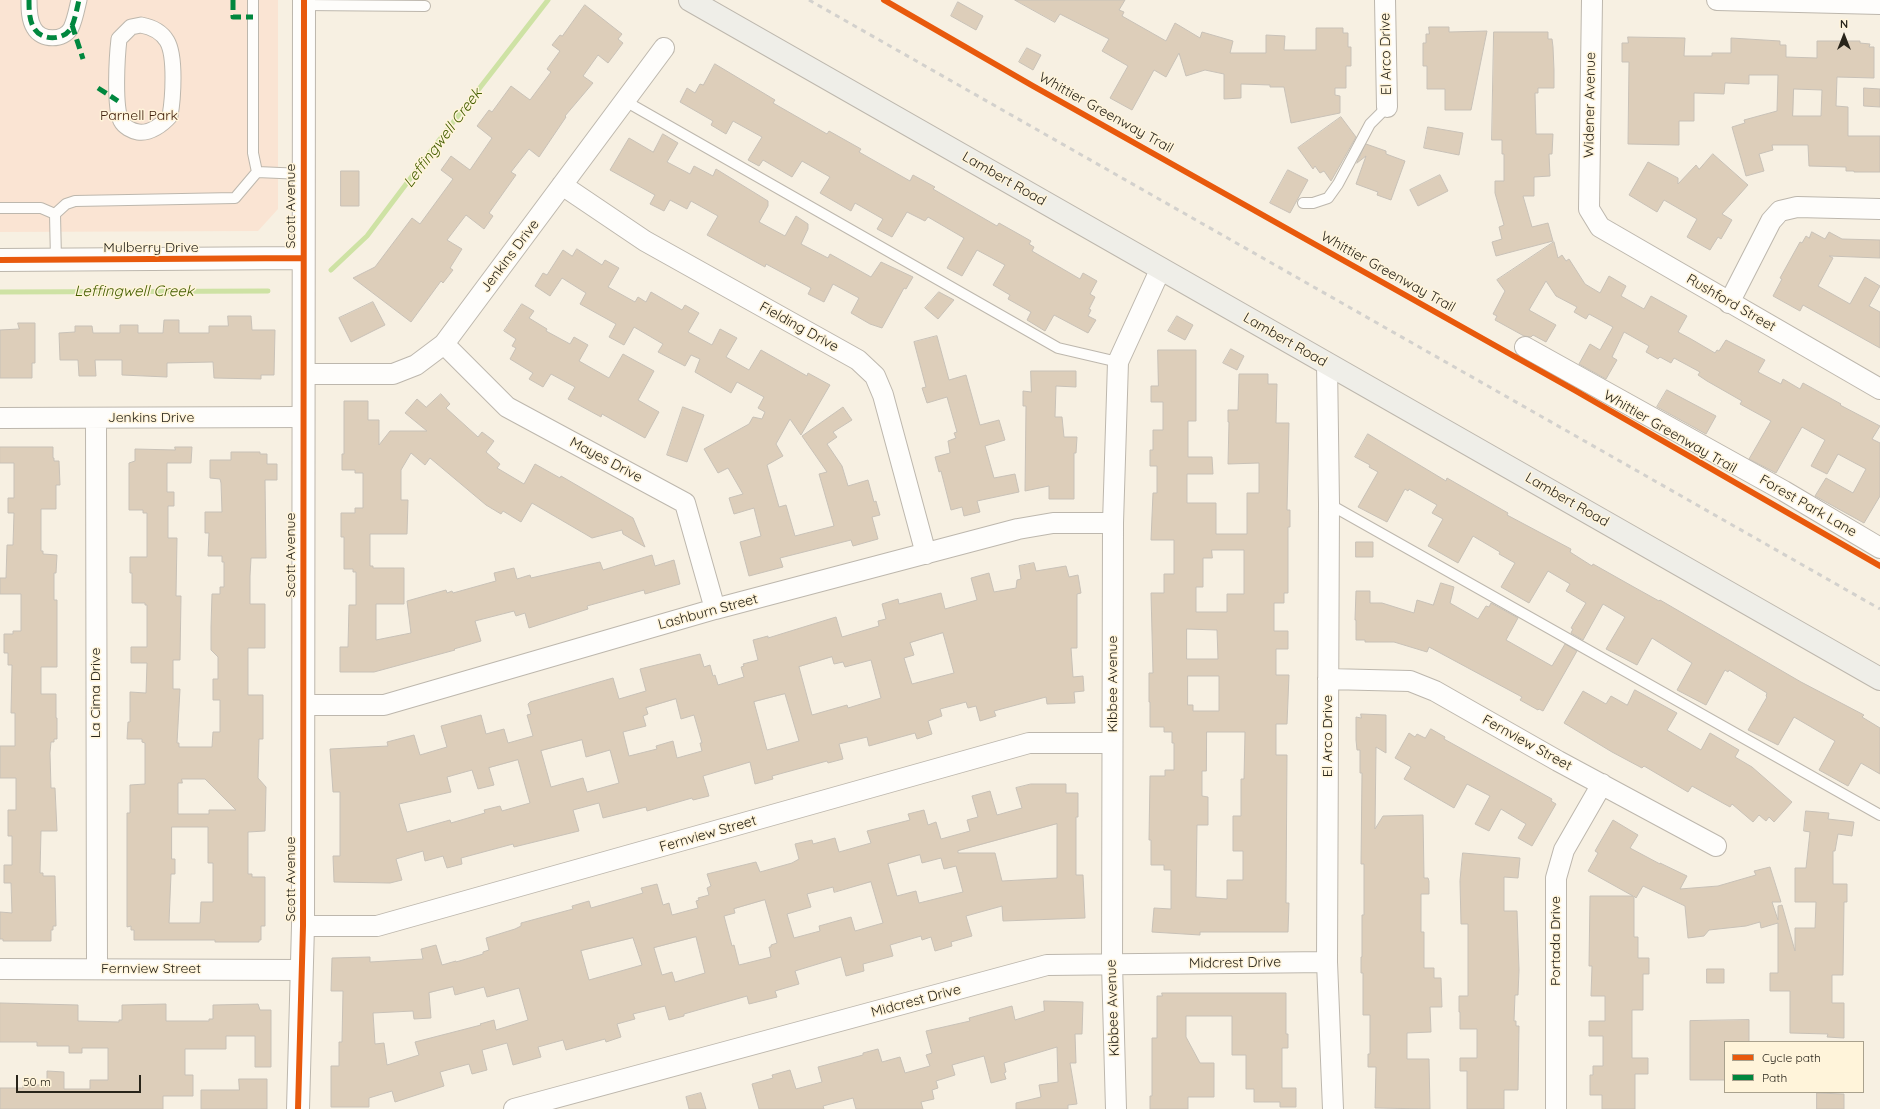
<!DOCTYPE html>
<html>
<head>
<meta charset="utf-8">
<style>
  body { margin:0 }
  #map { position:relative; width:1880px; height:1109px; overflow:hidden; background:#f7f0e2; font-family:Quicksand,sans-serif }
  canvas { display:block }
  .legend { position:absolute; left:1724px; top:1041px; width:140px; height:52px; box-sizing:border-box; background:#fff4da; border:1px solid #a9a18d; margin:0; padding:5px 7px; list-style:none; font-size:12px; color:#28241a }
  .legend li { display:flex; align-items:center; gap:8px; height:20px }
  .legend b { width:20px; border:1px solid #a9a18d }
  .north { position:absolute; left:1824px; top:16px; width:40px; height:40px; -webkit-text-stroke:3px #fff4da; paint-order:stroke; rotate:0deg; font-size:11px; font-weight:700; line-height:16px; text-align:center; color:#28241a }
  .north::after { content:''; display:block; margin:auto; width:14px; height:18px; background:#28241a; clip-path:polygon(50% 0,100% 100%,50% 72%,0 100%) }
  .scale { position:absolute; left:16px; top:1075px; width:125px; height:18px; box-sizing:border-box; border:2px solid #28241a; border-top:0; padding-left:5px; font-size:12px; line-height:14px; white-space:nowrap; color:#28241a; -webkit-text-stroke:3px #fff4da; paint-order:stroke }
</style>
</head>
<body>
<div id="map">
<canvas width="1880" height="1109"></canvas>
<ul class="legend">
<li><b style="height:5px;background:#e8590c"></b>Cycle path</li>
<li><b style="height:5px;background:#00873e"></b>Path</li>
</ul>
<div class="north">N</div>
<div class="scale">50 m</div>
</div>
<script>
const ctx = document.querySelector('canvas').getContext('2d');
ctx.lineJoin = 'round';
function paint(path, color) { ctx.fillStyle = color; ctx.fill(path, 'evenodd'); }
function stroke(path, color, width, dash) { ctx.strokeStyle = color; ctx.lineWidth = width; ctx.lineCap = dash ? 'butt' : 'round'; ctx.setLineDash(dash || []); ctx.stroke(path); }
function write(font, color, halo, rows, align = 'center') {
  ctx.font = font + ' Quicksand,sans-serif'; ctx.lineWidth = 3; ctx.setLineDash([]); ctx.textBaseline = 'middle'; ctx.strokeStyle = halo; ctx.fillStyle = color; for (const [text, x, y, turn = 0] of rows) {
    ctx.save(); ctx.translate(x, y); ctx.rotate((+turn || 0) * Math.PI / 180); ctx.textAlign = isNaN(turn) ? turn : align; if (halo) ctx.strokeText(text, 0, 0); ctx.fillText(text, 0, 0); ctx.restore();
  }
}
const green = new Path2D(`
  M0,0H278V209L258,231L0,232Z`);
const stream = new Path2D(`
  M331,270L367,236L437,143L548,0
  M0,292L268,291`);
const building = new Path2D(`
  M1015,0H1125L1119,10L1124,12L1122,16L1166,41L1175,23L1200,38L1202,32L1233,41L1230,53H1266V35L1285,36L1284,50H1316V28H1343V33H1348V47H1351V66H1346V88H1335V95L1340,96V113L1291,123L1284,87H1270V85L1241,84V98L1224,99V74L1205,70L1186,76L1179,53L1166,77L1154,70L1132,110L1110,98L1128,66L1102,51L1109,39L1060,14L1055,22Z
  M958,2L983,16L976,30L951,16Z
  M585,5L622,34L618,39L623,43L608,63L598,55L583,76L593,83L565,116L566,117L539,157L529,149L511,172L516,175L489,213L493,216L484,229L466,215L447,240L462,249L450,268L453,270L443,283L441,281L411,322L353,278L375,267L412,218L420,224L453,179L441,170L451,156L470,170L492,138L477,126L489,110L492,112L511,86L530,100L551,72L547,69L560,51L552,45L560,35L562,36Z
  M1429,27H1449V32L1487,31L1471,110H1445V89H1427V66H1423V43H1426V34H1429Z
  M1494,32H1548V39H1552L1553,47L1554,70V88H1538V93H1535L1536,134H1553L1552,154H1549L1550,176L1534,177V196H1523L1532,227L1548,223L1553,241L1496,256L1492,242L1502,239L1499,227L1504,225L1495,193V181H1504V154H1502V140H1492Z
  M1628,37L1685,38L1684,56H1712V53H1731V38L1780,41V45H1786V57L1817,58V41H1860V43L1870,44L1869,47H1874V78L1837,77L1836,106L1848,107V136H1880V172H1854V171H1846V167L1809,166L1808,145H1772L1773,150L1759,154L1764,171L1746,176L1732,127L1745,123L1744,120L1777,111L1778,75H1749V84L1725,83L1724,94L1694,93V121H1679V145L1628,144L1629,62H1622V43H1628ZM1794,89L1822,90L1821,116H1793Z
  M1027,48L1041,55L1033,70L1019,62Z
  M715,64L775,100L773,103L827,134L829,131L861,149L859,152L910,181L913,175L935,187L933,189L997,226L999,223L1031,241L1029,244L1034,247L1032,251L1080,279L1083,273L1097,281L1090,294L1095,297L1089,309L1091,310L1088,316L1096,320L1088,333L1054,315L1045,331L1027,320L1031,312L1008,299L1010,295L993,285L1005,265L977,250L962,276L947,268L964,238L928,217L925,221L907,212L892,237L877,229L883,219L855,203L851,211L820,193L830,177L802,161L792,177L763,160L759,166L748,160L762,137L733,121L726,134L711,125L713,121L680,102L687,88L695,93L700,84L703,85Z
  M1864,88L1880,89V107L1864,106Z
  M1341,117L1356,137L1331,181L1324,171L1320,173L1315,166L1313,169L1298,148Z
  M1428,127L1463,133L1459,155L1424,148Z
  M663,134L678,143L667,162L690,174L694,166L713,176L716,169L768,201V206L759,222L785,236L796,216L808,224V229L801,244L828,258L830,254L871,277L881,262L913,277L906,289L904,288L882,328L870,324L851,313L859,298L833,284L824,302L808,294L811,288L766,264L765,267L707,235L718,216L691,201L687,209L670,200L664,211L650,204L655,195L610,170L629,138L653,152Z
  M1366,144L1386,151V154L1405,161L1391,200L1377,195L1378,192L1356,184L1366,156L1357,163Z
  M1713,154L1748,185L1722,214L1732,220L1721,239L1718,237L1710,250L1687,237L1697,219L1664,200L1657,212L1629,195L1648,162L1678,178V184L1696,165L1699,169Z
  M1288,170L1308,180L1290,213L1270,203Z
  M341,171H359V206H341Z
  M1440,175L1448,191L1418,206L1410,190Z
  M1812,232L1825,239L1829,232L1842,239L1880,240V258L1829,256L1833,258L1818,286L1850,304L1865,277L1880,286L1869,306L1880,312V348L1803,305L1800,311L1773,296L1782,279L1780,278L1800,242L1802,243L1806,236L1809,238Z
  M1554,242L1558,258L1562,255L1566,261L1569,259L1585,284L1600,293L1609,276L1626,286L1621,296L1644,309L1651,296L1687,316L1678,332L1691,339L1715,353L1717,350L1719,351L1726,340L1765,360L1758,372L1781,384L1783,379L1800,389L1803,383L1841,404L1840,405L1880,426L1872,439L1880,443V496L1864,523L1815,496L1826,478L1853,493L1866,469L1838,454L1827,474L1811,466L1825,440L1802,427L1776,473L1749,459L1771,421L1740,404L1742,401L1707,381L1698,375L1700,372L1674,358L1671,363L1660,357L1658,359L1646,352L1649,346L1624,332L1612,357L1617,360L1606,379L1579,364L1590,344L1600,350L1613,327L1589,314L1586,319L1574,312L1577,307L1556,296L1546,281L1529,310L1556,325L1546,342L1533,335L1531,337L1524,336L1495,320L1497,316L1493,314L1505,291L1497,280Z
  M577,249L602,265L605,260L619,268L608,287L635,302L638,297L646,302L651,292L682,310L685,305L699,313L688,332L712,345L720,329L737,338L726,357L749,370L761,350L807,376L808,373L830,385L801,435L790,419L776,444L783,456L767,465L779,507L786,505L795,536L834,526L819,474L827,472L802,436L843,407L852,420L833,432L837,437L827,444L842,466L848,486L868,480L874,502L876,501L880,515L872,517L878,539L853,546L851,540L780,558L783,567L749,576L740,542L761,536L754,508L734,514L729,498L743,494L728,468L718,473L704,449L749,424L753,417L762,419L765,412L758,408L764,397L737,382L731,393L695,372L700,359L691,355L685,366L658,352L663,344L634,327L624,345L609,337L616,324L580,304L586,293L562,278L550,296L535,286L543,273L547,275L563,250L572,256Z
  M939,292L954,300L938,319L925,308Z
  M373,302L385,325L351,342L339,318Z
  M522,304L534,311L529,318L547,329L546,331L570,344L574,337L588,345L579,361L609,378L623,354L654,371L638,400L659,412L645,438L602,414L601,417L568,399L575,387L551,374L543,387L529,379L533,373L510,359L516,348L512,346L516,339L504,331Z
  M228,316H251L252,330H275L274,375H261V379L214,378L213,362L167,363V377L122,375V360H95L96,376H79L78,360H60L59,333L75,332V326H92L93,333H120V325H138V333H163L164,320H179V333H209V326H228Z
  M1177,316L1193,325L1185,340L1168,331Z
  M18,323H35V363H32V378H0V330L19,329Z
  M937,336L949,380L966,375L980,425L999,420L1005,440L985,446L994,478L1015,474L1019,492L977,501L980,512L964,516L962,507L951,510L941,471L939,472L935,457L950,453L948,441L956,438L954,433L957,432L947,397L927,403L922,388L926,387L914,342Z
  M1231,349L1244,356L1237,370L1223,363Z
  M1158,350H1196V421H1188V457H1212L1213,474H1187V503H1216V534H1247V493H1259V463L1228,464L1229,422H1228V410H1238L1239,374H1268V384H1277L1276,423H1289L1287,510H1290V527H1288V593H1284V603H1274V631H1288V649H1276V675H1289L1287,724H1276V755H1287L1286,903H1289L1288,932H1200V935L1152,932L1154,908L1171,909V870H1164V865H1151V840H1149L1150,776H1165V770H1174V743H1172V732H1164V727H1150V702H1149V673H1153L1151,593H1164V574H1174V540H1151L1153,493H1157V466H1150V450H1153V430H1163V402H1151V386H1158ZM1212,550H1244V594H1227V612H1196V587H1203V558H1212ZM1187,629L1217,630L1218,659H1187ZM1188,676H1219V711H1193V705H1188ZM1207,732H1245L1244,779H1241V816H1233V851H1243V880H1227V899L1196,897L1197,825H1208V797L1202,796V771H1206Z
  M1031,371H1076V387L1056,386L1055,417H1062L1064,437H1077L1076,453H1074V499H1049V486L1025,491L1026,406H1023V391L1031,392Z
  M1667,390L1716,416L1706,434L1657,407Z
  M441,394L450,404L446,408L478,437L482,432L494,441L486,452L500,464L497,468L524,484L535,464L560,478L561,476L633,518L645,547L623,534L622,530L592,538L532,503L521,522L503,511L501,514L486,505L430,458L425,465L411,453L401,470V500H408L407,534H370V566H373V568H404V604H376V640L411,633L407,601L446,590L447,593L452,591L453,593L496,581L494,573L514,568L517,579L530,575L531,578L600,562L603,570L652,555L655,566L674,560L680,584L645,594L644,590L587,606L588,609L529,628L525,613L516,616L514,611L475,621L481,641L454,649L455,650L374,672H340V647H348L349,605H356V572H353V569H344V537H341V513H355V508H363V473H355V470H342V454H344V401H368V420H379V445L390,431H427L405,413L417,399L426,407Z
  M683,407L704,415L687,462L667,455Z
  M1368,434L1446,481L1447,478L1508,513L1507,515L1571,549L1570,552L1592,566L1593,564L1632,586L1659,601L1660,600L1801,682L1864,715L1862,717L1880,728V774L1861,763L1848,786L1819,770L1835,741L1794,717L1778,745L1748,730L1767,697L1766,696L1767,693L1729,670L1728,672L1725,670L1706,705L1677,690L1692,663L1652,638L1637,665L1606,649L1625,617L1603,604L1583,640L1571,633L1573,629L1571,628L1586,603L1566,591L1570,584L1548,571L1529,603L1501,587L1515,563L1499,554L1500,552L1473,536L1458,563L1428,546L1443,519L1432,513L1437,505L1409,489L1408,491L1405,489L1387,522L1358,507L1378,472L1369,467L1370,465L1355,457Z
  M0,447H53V458H54V461H59L60,485H56V509H41V551H43V554L57,555L56,573H54V600H57V667H41V694H56V718H57V739H54V742H51L50,753L51,788H55L57,831H41L40,873H43V876H55L56,926H53V930H51V941H3V939H0V912L12,913L11,883H4V865H12V836H8V810H16V778H0V746H15V713H11L12,665H8V653H4V634H13V631H21V594H0V578H6L7,545H13L14,513H8V498H14V463H0Z
  M175,447H192L191,463H167V492H174V506H168V538H177L176,596H181L180,660H173V689H180L177,743H179V747H212L213,732H220V700H213V679H218V657L211,650V627L212,594H220V587H224V562H222V556H208L209,533H205V512H222L221,483L220,479L210,478V460H231V452H260V454H267V464H277V480H265L266,558H251L250,576V604H265V648H248V695H263V739H259L258,778L266,787L265,831L248,832V874H252V877H265V926H261V940H259V942H215V940H134V930H131V926L127,927V813H130V785L145,784V743L142,742V739H127L128,722H130V692L146,693L147,663H131V647H147V605H145V603H132V573H130V557H147V513H143V510H129V463L135,461V449L175,450ZM182,779H205L236,810H209V814H178V783H182ZM172,827H208V863H213V902H201L200,923H169L171,874H175V859H172Z
  M1356,542H1373V557H1356Z
  M1034,563L1036,571L1066,566L1069,577L1078,575L1081,593L1077,594V648H1071L1073,677L1083,676L1084,691L1074,692L1075,703L1047,704L1046,697L994,711L996,716L980,721L976,706L968,708L966,702L940,709L942,716L928,721L932,734L917,739L915,733L869,746L867,737L839,744L843,759L828,763L827,761L772,776L773,779L755,784L750,762L703,776L709,796L693,800L692,798L647,811L646,807L603,818L599,803L573,810L579,831L514,847L513,844L461,858L462,864L447,868L443,856L425,861L423,851L396,859L402,880L390,883L334,882L333,856H340V792H333L330,749L388,746L387,742L414,735L420,755L447,747L441,726L481,715L486,734L504,729L508,743L533,736L527,715L531,714L528,704L530,702L613,678L619,699L646,691L640,669L700,654L704,667L710,665L713,676L715,675L718,685L744,677L741,667L744,666L743,664L758,660L753,640L768,636V638L836,617L842,637L879,626L878,621L886,619L882,604L898,599L899,604L941,593L945,609L977,600L971,578L989,573L994,592L1016,588L1017,580L1021,579L1019,566ZM943,633L954,673L912,684L904,658L914,655L910,643ZM832,657L834,664L843,662L845,667L871,660L881,698L848,708L847,705L812,715L799,667ZM785,694L799,741L767,750L754,702ZM676,699L681,719L694,715L702,743H700L702,751L677,758L673,741L656,746L657,749L629,756L623,732L646,726L643,716L648,714L646,708ZM582,740L586,757L610,750L619,783L587,792L583,778L551,787L541,751ZM518,760L530,803L502,811L500,806L484,810L485,813L451,823L450,820L407,832L399,804L451,792L447,777L472,770L478,789L494,785L489,768Z
  M1441,583L1454,587L1450,603L1478,619L1486,606L1489,607L1491,603L1518,618L1506,640L1552,666L1565,644L1577,651L1543,711L1539,709L1538,710L1520,700L1522,697L1429,647L1427,652L1394,642H1365V640H1356V620H1355L1356,591H1370V603H1382L1414,613L1417,600L1433,605Z
  M1635,690L1677,713L1667,730L1701,750L1710,733L1739,750L1735,757L1752,767L1792,802L1774,822L1769,817L1766,821L1759,815L1753,822L1732,804L1730,807L1692,786L1688,792L1644,766L1642,768L1612,752L1564,723L1583,691L1606,704L1611,696L1627,705Z
  M1361,714L1386,715V753L1376,747L1375,829L1383,816L1423,815L1424,878H1428L1429,881V894H1421V932H1424V968H1434V978H1441L1442,1007H1430L1431,1032L1407,1033V1059H1429L1430,1109L1375,1108L1376,1067H1368V1054H1370V1015H1363V973H1361V957H1362V915H1364V864H1361L1362,773H1360V750H1357L1356,740V717L1361,718Z
  M1431,729L1445,737L1444,739L1552,799L1551,801L1556,804L1532,846L1518,838L1526,824L1501,809L1489,831L1475,824L1490,796L1467,784L1454,808L1404,779L1411,767L1395,758L1409,733L1415,737L1417,734L1425,738Z
  M1031,784H1066V793H1078V817H1076V875H1083L1085,918L1003,921L1002,906L966,916L972,936L951,942L952,946L935,951L931,937L922,940L921,936L890,945L893,956L863,964L864,971L846,976L841,957L795,971L799,984L775,991L777,997L749,1004L747,996L684,1014V1016L669,1020L665,1006L633,1014L635,1019L617,1024L621,1037L606,1042L605,1039L566,1050L563,1040L538,1047L541,1057L513,1065L507,1043L482,1050L487,1070L472,1074L469,1064L440,1072L444,1086L395,1102L392,1091L369,1098V1107H331V1066H339V1042H342L343,991H331L332,958L370,957V962L423,959L421,949L436,945L442,965L456,961V962L483,954V952L489,950L486,938L515,929L521,926V923L573,909L572,906L589,901L591,908L643,893L641,888L657,884L663,905L669,903L672,915L698,908L696,901L699,900L698,898L709,895L707,888L711,886L707,874L756,862L760,872L792,863L799,859L795,844L812,840L813,844L835,838L839,852L871,843L867,831L910,820L908,814L924,810L928,825L936,822L941,839L970,831L967,820L978,817L972,796L990,791L997,815L1022,808L1016,788ZM1057,824V878L1002,881L995,853H958V851ZM920,855L922,863L941,858L944,869L956,866L963,892L919,903L916,891L897,896L888,864ZM871,882L883,923L855,931L851,917L819,926L820,931L794,938L787,914L811,907L807,894L833,887L834,892ZM765,900L777,943L771,945V947H769L771,957L739,965L734,945L732,946L724,916L735,913L734,909ZM696,937L705,973L675,982L672,972L662,975L654,948ZM633,938L642,965L589,980L581,951ZM453,987L455,995L484,987L487,997L519,988L528,1020L496,1030L494,1020L480,1024L481,1025L415,1042L419,1055L387,1065L384,1043L375,1044L373,1013L413,1011L414,1019L431,1018L429,993Z
  M1806,811L1829,813L1828,819L1854,822L1852,836L1838,834L1835,851H1833V884H1847V902H1844L1843,975H1832V1003H1844V1038L1827,1037L1828,1034L1790,1033V991H1770V973H1778V923L1761,928L1760,922L1746,926L1709,930L1704,936L1688,938L1685,906L1643,886L1636,898L1634,896V937H1638V958H1649V974H1643V1010H1632V1058H1648V1074H1635V1109H1602V1095H1590V1075H1593V1066H1603V1036H1589V1021H1605V996H1591L1592,966H1589L1590,896H1633L1588,871L1598,853L1595,851L1613,820L1638,835L1630,848L1660,864V863L1687,876L1680,889L1718,886L1756,875L1754,871L1770,867L1781,902H1772L1778,920V906L1782,905L1795,951V928H1815L1816,902H1795V868H1806L1810,832L1804,831Z
  M1463,853L1520,858L1518,878L1504,877V911H1517L1519,970L1518,995H1515L1514,1021H1516V1026H1519L1518,1090H1504V1109H1467V1071H1460V1058H1477V1029H1460V1012H1459V996H1468V924H1461L1460,881Z
  M1707,969H1724V983H1707Z
  M1162,993H1286V1034H1288V1048H1282V1088H1296V1107H1280V1102H1254V1089H1246V1055H1232V1016H1186V1037L1200,1063H1214V1097H1188V1109H1150V1096H1152V1038H1157V996H1162Z
  M1044,1001L1083,1002L1082,1034H1075L1076,1063H1070L1077,1104L1068,1105V1109H1016V1103L1041,1097L1039,1085L1058,1082L1057,1047L1004,1063L1006,1072L1004,1073L1006,1079L991,1083L984,1056L952,1065L955,1075L936,1081L938,1088L932,1090L934,1099L921,1102L923,1109H856L853,1098L823,1106L824,1109H759L752,1084L773,1078L772,1075L790,1070L796,1089L822,1082L818,1067L863,1055V1053L878,1049L882,1062L900,1057L905,1073L930,1066L926,1055L932,1053L926,1031L970,1021L969,1018L1012,1006L1015,1020L1044,1011Z
  M0,1003L78,1005V1021L119,1022V1020H122V1005L166,1004V1021H209V1019H213V1005L258,1004L260,1010H271V1067H255V1036H226V1049H185V1075H193V1096H163V1109H0V1088H23V1085H47V1071L64,1072V1089H90V1080H108V1048H82V1053H69V1046H37V1042H0Z
  M1749,1020V1042H1725V1080H1690V1021Z
  M239,1079H267V1109H201V1090H239Z
  M701,1093L706,1109H689L686,1097Z
  M1817,1093L1844,1094V1109H1817Z`);
const service = new Path2D(`
  M253,0V153L257,172L303,174
  M304,5L425,6
  M625,101L1058,348L1118,362
  M1303,203H1313L1328,198L1338,184L1370,124L1387,107
  M0,208H41L55,214L56,260
  M55,214L66,204L75,201L235,198L257,172
  M1329,504L1880,815`);
const pedestrian = new Path2D(`
  M29,0C29,9 29,20 34,28C41,41 64,41 71,28C75,20 77,8 79,0
  M141,25C152,27 161,31 167,41C176,56 173,99 170,116C163,124 150,134 138,132C132,131 124,127 121,121C114,106 117,56 119,39L131,27Z`);
const minor = new Path2D(`
  M1385,0L1387,107
  M1592,0L1589,209L1600,227L1880,389
  M1717,0L1880,4
  M562,185L645,241L858,360L875,376L883,395L926,554
  M1729,303L1771,221L1780,211L1797,207L1880,209
  M444,344L507,407L685,503L715,609
  M1525,347L1784,491L1880,548
  M1327,363L1329,504L1327,962L1333,1109
  M304,374H393L416,365L444,344L664,48
  M0,418L303,417
  M96,418L97,968
  M1328,679L1410,681L1435,691L1558,761L1716,846
  M303,705H384L715,609L1018,529L1053,523H1113
  M303,926H377L1029,743H1112
  M0,969L301,970
  M514,1109L1047,965L1327,962
  M1116,1109L1112,964L1113,523L1118,362L1161,268
  M1556,1109V878L1564,850L1602,784`);
const tertiary = new Path2D(`
  M0,260L303,258
  M298,1109L303,926L304,0`);
const secondary = new Path2D(`
  M690,0L1880,679`);
const rail = new Path2D(`
  M809,0L1880,609`);
const quiet = new Path2D(`
  M29,0C29,9 29,20 34,28C41,41 64,41 71,28C75,20 77,8 79,0
  M233,0V17H253
  M72,25L83,59
  M98,88L118,101`);
const cycleway = new Path2D(`
  M884,0L1033,86L1576,391L1880,566
  M0,260L303,258
  M298,1109L303,926L304,0`);
const streetNames = [
  ["El Arco Drive",1386,54,-91],
  ["Widener Avenue",1590,105,-89],
  ["Whittier Greenway Trail",1106,113,29],
  ["Lambert Road",1004,179,30],
  ["Scott Avenue",291,206,-90],
  ["Mulberry Drive",151,248],
  ["Jenkins Drive",510,256,-53],
  ["Whittier Greenway Trail",1388,272,29],
  ["Rushford Street",1731,303,30],
  ["Fielding Drive",799,327,29],
  ["Lambert Road",1285,340,30],
  ["Jenkins Drive",151,418],
  ["Whittier Greenway Trail",1670,432,30],
  ["Mayes Drive",606,460,28],
  ["Lambert Road",1567,500,30],
  ["Forest Park Lane",1808,506,30],
  ["Scott Avenue",291,555,-90],
  ["Lashburn Street",708,612,-15],
  ["Kibbee Avenue",1113,684,-90],
  ["La Cima Drive",96,693,-90],
  ["El Arco Drive",1328,736,-90],
  ["Fernview Street",1527,743,29],
  ["Fernview Street",708,834,-16],
  ["Scott Avenue",291,879,-90],
  ["Portada Drive",1556,941,-90],
  ["Midcrest Drive",1235,963,-1],
  ["Fernview Street",151,969],
  ["Midcrest Drive",916,1001,-15],
  ["Kibbee Avenue",1113,1008,-92]
];
const parkNames = [
  ["Parnell Park",139,116]
];
const waterNames = [
  ["Leffingwell Creek",443,138,-53],
  ["Leffingwell Creek",134,291]
];
paint(green, '#fae4d3');
stroke(stream, '#cee2a4', 5);
paint(building, '#ddceba');
stroke(building, '#c8c1b7', 1);
stroke(service, '#bdb7ad', 12);
stroke(pedestrian, '#bdb7ad', 17);
stroke(minor, '#bdb7ad', 22);
stroke(tertiary, '#bdb7ad', 24);
stroke(secondary, '#bdb7ad', 24);
stroke(service, '#fefdfb', 10);
stroke(pedestrian, '#fefdfb', 15);
stroke(minor, '#fefdfb', 20);
stroke(tertiary, '#fefdfb', 22);
stroke(secondary, '#efeee8', 22);
stroke(rail, '#d3d1cd', 3, [5, 5]);
stroke(quiet, '#00873e', 5, [10, 5]);
stroke(cycleway, '#e8590c', 6);
write('14px', '#28241a', '#fff4da', streetNames);
write('14px', '#43230f', '#fff4da', parkNames);
write('italic 15px', '#455f00', '#fff4da', waterNames);
</script>
</body>
</html>
